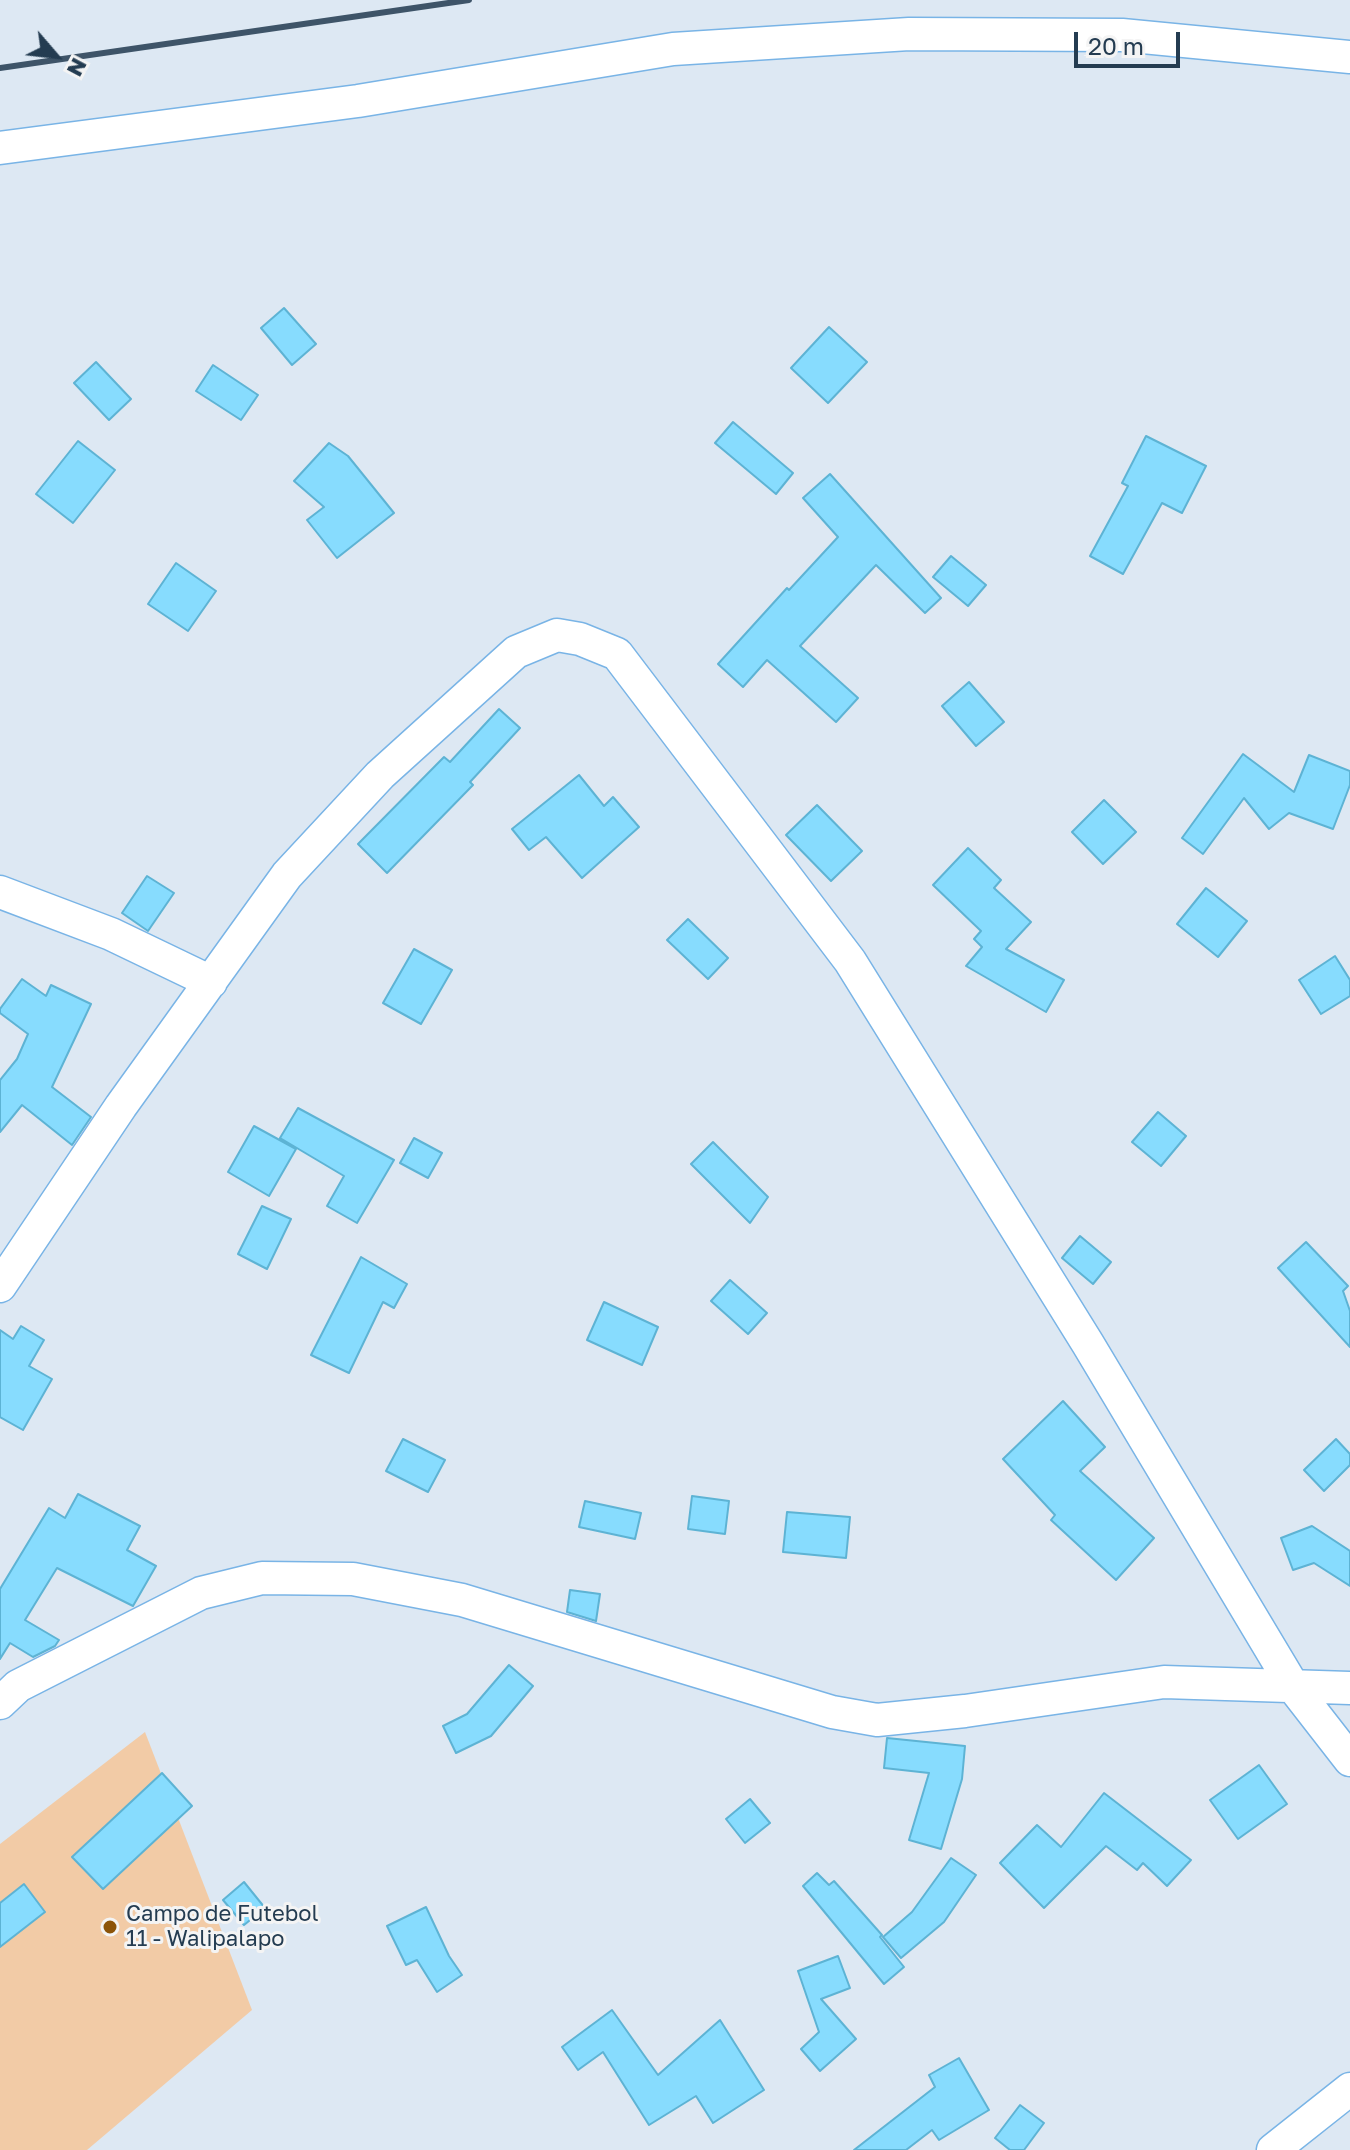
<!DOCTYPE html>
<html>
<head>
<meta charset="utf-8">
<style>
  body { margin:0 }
  #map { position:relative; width:1350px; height:2150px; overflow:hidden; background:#dde8f3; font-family:"Golos Text",sans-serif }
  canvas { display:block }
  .north { position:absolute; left:16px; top:16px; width:80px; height:80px; -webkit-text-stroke:6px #f4f4f4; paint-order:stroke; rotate:118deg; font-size:22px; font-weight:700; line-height:32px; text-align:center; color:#243c51 }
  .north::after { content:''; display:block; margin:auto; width:28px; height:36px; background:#243c51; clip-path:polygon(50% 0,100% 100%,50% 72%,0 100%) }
  .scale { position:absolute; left:1074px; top:32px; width:106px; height:36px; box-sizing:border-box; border:4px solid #243c51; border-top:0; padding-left:10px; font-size:24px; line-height:28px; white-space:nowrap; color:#243c51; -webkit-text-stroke:6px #f4f4f4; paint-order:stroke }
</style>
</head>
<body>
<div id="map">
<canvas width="1350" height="2150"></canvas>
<div class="north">N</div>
<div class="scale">20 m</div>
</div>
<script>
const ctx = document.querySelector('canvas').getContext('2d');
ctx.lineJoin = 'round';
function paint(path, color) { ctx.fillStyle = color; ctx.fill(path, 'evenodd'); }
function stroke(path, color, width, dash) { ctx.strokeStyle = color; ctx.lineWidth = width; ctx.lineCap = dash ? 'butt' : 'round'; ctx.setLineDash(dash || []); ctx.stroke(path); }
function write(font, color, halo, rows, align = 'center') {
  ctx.font = font + ' "Golos Text",sans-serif'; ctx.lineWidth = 6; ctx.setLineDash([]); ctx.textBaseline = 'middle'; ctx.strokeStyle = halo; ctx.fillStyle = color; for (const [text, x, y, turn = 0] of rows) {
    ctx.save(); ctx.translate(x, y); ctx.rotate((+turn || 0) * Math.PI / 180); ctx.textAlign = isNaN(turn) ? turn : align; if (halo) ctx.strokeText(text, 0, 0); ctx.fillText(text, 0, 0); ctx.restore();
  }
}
const green = new Path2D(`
  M145,1732L252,2010L87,2150H0V1844Z`);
const building = new Path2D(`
  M284,308L316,344L292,365L261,328Z
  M829,327L867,362L828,403L791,368Z
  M96,362L131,399L109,420L74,383Z
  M213,365L258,395L241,420L196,391Z
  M733,422L793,473L776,494L715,443Z
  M1146,436L1206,466L1182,513L1162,503L1123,574L1090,556L1128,486L1122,483Z
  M78,441L115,470L73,523L36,494Z
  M329,443L348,456L394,513L337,558L307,520L324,507L294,481Z
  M830,474L941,598L925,613L876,565L800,646L858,698L836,722L767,660L743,687L718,664L787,588L789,590L838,537L803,498Z
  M951,556L986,585L968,606L933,577Z
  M176,563L216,591L188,631L148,604Z
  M969,682L1004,722L976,746L942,706Z
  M499,709L520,728L470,782L473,785L387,873L358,844L444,757L450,762Z
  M1243,754L1294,792L1309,755L1350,771V785L1333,829L1289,813L1269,829L1244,798L1203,854L1182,838Z
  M579,775L604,806L613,797L639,827L582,878L546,837L529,850L512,829Z
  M1104,800L1136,832L1103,864L1072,832Z
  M817,805L862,851L831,881L786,835Z
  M968,848L1001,880L994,888L1031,922L1006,949L1064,980L1046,1012L966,966L982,947L974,939L981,931L933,885Z
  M147,876L174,893L148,931L122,913Z
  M1206,888L1247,921L1218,957L1177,924Z
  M688,919L728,958L708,979L667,940Z
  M414,949L452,970L421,1024L383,1003Z
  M1335,956L1350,980V996L1321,1014L1299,980Z
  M22,979L46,996L51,985L91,1004L52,1087L91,1117L72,1145L22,1105L0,1132V1080L17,1059L28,1034L0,1013V1009Z
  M298,1108L394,1160L357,1223L327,1206L344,1176L280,1138Z
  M1158,1112L1186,1136L1161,1166L1132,1142Z
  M254,1126L296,1149L269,1196L228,1172Z
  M414,1138L442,1153L428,1178L400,1163Z
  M713,1142L768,1197L750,1223L691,1164Z
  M262,1206L291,1219L267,1269L238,1254Z
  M1080,1236L1111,1262L1093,1284L1062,1258Z
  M1306,1242L1348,1286L1343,1291L1350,1311V1347L1278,1268Z
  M361,1257L407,1284L394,1308L383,1302L349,1373L311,1355Z
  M730,1280L767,1313L748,1334L711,1301Z
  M604,1302L658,1327L642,1365L587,1340Z
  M21,1326L44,1340L29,1366L52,1379L23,1430L0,1417V1330L13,1339Z
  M1063,1401L1105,1447L1080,1471L1154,1538L1116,1580L1051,1520L1055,1515L1003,1459Z
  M403,1439L445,1460L428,1492L386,1471Z
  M1336,1439L1350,1454V1465L1324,1491L1304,1470Z
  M78,1494L140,1526L127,1550L156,1566L133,1606L57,1568L25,1620L59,1640L55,1646L33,1657L10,1643L0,1659V1589L49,1508L65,1518Z
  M692,1496L729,1501L725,1534L688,1529Z
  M585,1501L641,1513L635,1539L579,1527Z
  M787,1512L850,1517L846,1558L783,1552Z
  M1312,1526L1350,1551V1586L1314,1563L1293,1570L1281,1538Z
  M570,1590L600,1594L596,1621L567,1612Z
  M509,1665L533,1686L491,1736L456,1753L443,1726L467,1714Z
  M887,1738L965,1746L962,1779L941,1849L909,1840L929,1773L884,1768Z
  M1259,1765L1287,1804L1238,1839L1210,1800Z
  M162,1773L192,1806L103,1889L72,1857Z
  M1104,1793L1191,1860L1167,1886L1143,1863L1137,1870L1106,1846L1044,1908L1000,1863L1037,1825L1061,1847Z
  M750,1799L770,1823L745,1843L726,1819Z
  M951,1858L976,1875L944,1922L901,1958L883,1937L912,1912Z
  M817,1873L829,1885L834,1881L882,1935L880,1937L904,1967L884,1984L803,1886Z
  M244,1882L265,1908L244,1925L223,1900Z
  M24,1884L45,1912L0,1947V1903Z
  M426,1907L449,1956L462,1975L437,1992L417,1960L406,1965L387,1926Z
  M838,1956L850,1988L821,1999L856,2039L820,2071L801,2049L819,2032L798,1971Z
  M612,2010L658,2075L720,2020L764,2090L713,2123L696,2096L649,2125L603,2052L578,2070L562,2047Z
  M959,2058L989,2110L939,2140L932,2130L906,2150H854L935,2087L929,2075Z
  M1020,2105L1044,2123L1024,2150H1010L995,2138Z`);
const minor = new Path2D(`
  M0,148L358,101L673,49L909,34L1122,35L1350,57
  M0,892L111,934L211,982
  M0,1286L121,1106L287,875L380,775L516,652L557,635L580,639L617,654L850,961L1088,1344L1294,1688L1350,1760
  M0,1703L18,1686L201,1593L262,1578L353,1579L462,1600L832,1712L877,1720L965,1711L1164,1682L1350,1688
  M1273,2150L1350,2089`);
const rail = new Path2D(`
  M0,68L469,0`);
const markers = [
  [110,1927,8,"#8c5409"]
];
const poiNames = [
  ["Campo de Futebol",126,1914],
  ["11 - Walipalapo",126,1939]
];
paint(green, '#f2cba6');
paint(building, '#87dcfe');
stroke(building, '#5db3d4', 2);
stroke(minor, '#79b4e6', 35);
stroke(minor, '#fff', 32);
stroke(rail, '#3e5468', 6);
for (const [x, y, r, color] of markers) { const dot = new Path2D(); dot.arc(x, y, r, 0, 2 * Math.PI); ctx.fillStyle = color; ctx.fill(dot); stroke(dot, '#f4f4f4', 3); }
write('22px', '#243c51', '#f4f4f4', poiNames, 'left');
</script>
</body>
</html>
